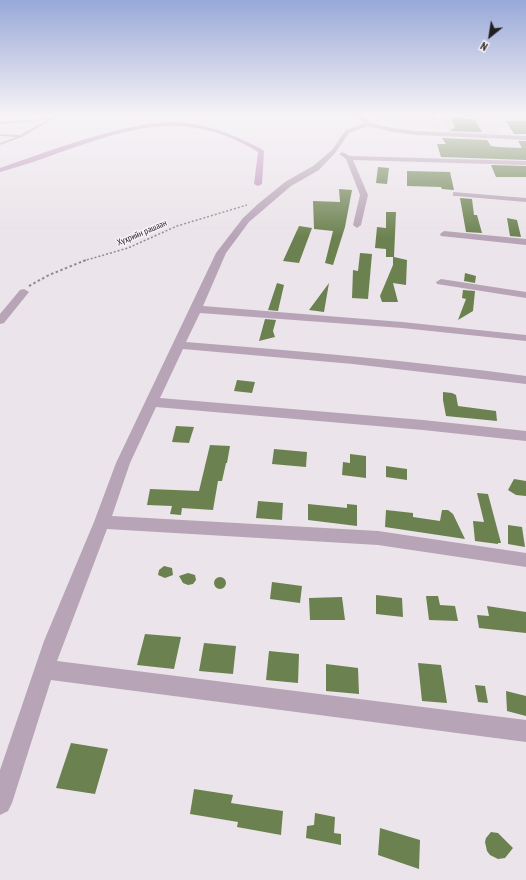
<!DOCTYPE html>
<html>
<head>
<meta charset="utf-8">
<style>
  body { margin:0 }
  #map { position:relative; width:526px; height:880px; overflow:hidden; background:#ebe4ea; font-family:"PT Sans Narrow",sans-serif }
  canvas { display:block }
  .north { position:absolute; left:470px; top:16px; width:40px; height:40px; -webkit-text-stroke:3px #f8f1f8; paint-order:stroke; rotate:210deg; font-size:11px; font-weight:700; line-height:16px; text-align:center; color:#221f21 }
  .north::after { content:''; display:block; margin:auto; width:14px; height:18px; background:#221f21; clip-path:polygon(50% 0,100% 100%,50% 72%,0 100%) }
</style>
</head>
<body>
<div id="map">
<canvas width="526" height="880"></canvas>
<div class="north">N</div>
</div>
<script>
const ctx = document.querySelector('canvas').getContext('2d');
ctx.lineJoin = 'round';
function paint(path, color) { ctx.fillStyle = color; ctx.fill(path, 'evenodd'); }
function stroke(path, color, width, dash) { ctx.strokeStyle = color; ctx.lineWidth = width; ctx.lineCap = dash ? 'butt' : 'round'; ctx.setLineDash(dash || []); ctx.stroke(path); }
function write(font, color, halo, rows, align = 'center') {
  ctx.font = font + ' "PT Sans Narrow",sans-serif'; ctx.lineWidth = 3; ctx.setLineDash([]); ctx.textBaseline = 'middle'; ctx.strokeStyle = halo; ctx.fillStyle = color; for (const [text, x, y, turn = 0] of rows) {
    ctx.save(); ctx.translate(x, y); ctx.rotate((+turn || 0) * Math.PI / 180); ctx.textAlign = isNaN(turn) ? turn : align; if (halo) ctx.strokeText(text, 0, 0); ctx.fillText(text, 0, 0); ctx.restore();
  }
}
const built = new Path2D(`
  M379,114H434L441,128L403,127L381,120Z
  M461,114H526V129L498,128L501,135L447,132L441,116L461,117Z`);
const canal = new Path2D(`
  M164,122C201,121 227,132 260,148L264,151L262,184L258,186L254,184L258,152C165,94 91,148 0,172V168C53,150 108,128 164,122Z`);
const building = new Path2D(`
  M451,118L474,119L482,132L450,131L455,127Z
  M506,121H526V134H514Z
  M442,138L487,140L491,146L498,147L522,148L518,141H526V160L441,157L437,144H446Z
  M491,165L526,166V177H496Z
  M378,167L389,168L387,184L376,183Z
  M407,171L450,172L454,190L442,189L441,187L407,186Z
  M339,189L352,190L345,227L333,265L325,263L333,231L314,229L313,201L340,202Z
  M460,198L472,199L474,215H477L482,233L466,232Z
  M386,212H396L394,257L407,260L406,285L393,283L398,302H382L380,296L393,265V257H386V249L375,248L377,227L386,228Z
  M507,218L517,220L521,237L510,236Z
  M299,226L312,228L299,263L283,261Z
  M360,253L372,254L368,299L352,298L353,270L358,271Z
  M465,273L476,276L475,283L464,281Z
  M277,283L284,285L278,311L268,310Z
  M329,283L324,312L309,310Z
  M463,290L475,291L473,311L458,320L466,299L462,298Z
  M265,319L276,320L273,331L275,337L259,341Z
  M237,380L255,382L252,393L234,391Z
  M443,392L452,393L456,395L458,406L496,411L497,421L446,416L443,400Z
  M176,426L194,427L189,443L172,442Z
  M210,445L230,446L227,463H226L222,481H218L213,510L182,508L181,515L170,514L172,506L147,505L150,489L199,491Z
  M274,449L307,452L306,467L272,464Z
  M350,454L366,456V478L342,475L343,462L350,463Z
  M386,466L407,469V480L386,477Z
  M514,479L526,481V496L516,495L508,490Z
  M477,493L488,494L501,543H498V544L475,541L473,521L484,522Z
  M258,501L283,503L282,520L256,518Z
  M308,504L347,508V504L357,505V526L308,520Z
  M386,510L413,513V517L440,521L442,510H448L453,514L465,539L385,527Z
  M508,525L522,527L525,547L508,544Z
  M164,566L172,568L173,575L165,578L158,575L159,570Z
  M188,573L195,575L196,580L193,584L188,585L183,583L179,576Z
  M214 583a6 6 0 1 1 12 0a6 6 0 1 1-12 0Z
  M272,582L302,586L300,603L270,599Z
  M376,595L402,598L403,617L376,614Z
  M426,596H438L440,605L455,606L458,621L429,620Z
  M342,597L345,620H310L309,598Z
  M487,606L526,612V633L479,628L477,615L489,616Z
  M145,634L181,637L174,669L137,665Z
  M204,643L236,646L233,674L199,671Z
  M269,651L299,654L298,683L266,680Z
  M418,663L441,665L447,703L422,701Z
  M326,664L358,668L359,694L326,691Z
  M475,685L485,686L488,703L478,702Z
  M506,691L526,696V716L507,711Z
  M71,743L108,749L95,794L56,788Z
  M194,789L233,795L231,803L283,811L281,835L237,827L238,822L190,814Z
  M315,813L335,817L334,833L341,834V845L306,838L307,826L314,825Z
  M380,828L420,840L419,869L378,855Z
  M491,832L498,833L513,848L505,858L498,859L490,855L487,851L485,842L486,838Z`);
const pathFar1 = new Path2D(`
  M83,261L128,248L177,226L247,205`);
const path = new Path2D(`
  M29,286L49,275L86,260`);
const lane = new Path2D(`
  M57,114H61L22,137L0,145V143L16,137L0,136V134L20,135L47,120L0,124V122L49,119Z`);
const street = new Path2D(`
  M355,114H362L370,123L393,128L417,131L526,136V140L417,135L393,132L368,126L349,133L336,152L319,170L291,186L249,222L226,253L203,306L402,322L526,335V341L402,328L200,313L186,342C300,351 413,361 526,376V384L353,364L183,349L160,398L423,420L526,431V441L423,430L156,407L130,463L112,516L378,531L526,553V567L378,545L107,529L57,661L526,720V742L51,680L12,803L8,811L0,815V770L44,641L94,522L116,463L216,253L243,218L258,204L285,182L313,166L332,150L345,131L364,123Z
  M342,152L350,156L526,161V165L353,160L368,195L361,225L357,228L353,225L360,195L346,159L339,154Z
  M453,192L526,198V202L456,196H453Z
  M444,231L526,239V245L441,236L440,234Z
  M441,279L526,292V298L437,284L436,282Z
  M24,289L29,292L4,323L0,324V314L20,290Z`);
const farStreetnames = [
  ["Хүхрийн рашаан",142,233,-23]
];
paint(built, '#e3d6e2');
paint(canal, '#c095bf');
paint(building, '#6b814f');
stroke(pathFar1, '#908b8f', 1.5, [2, 2]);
stroke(path, '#908b8f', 2, [2.5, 2.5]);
paint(lane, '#b7a4b6');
paint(street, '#b7a4b6');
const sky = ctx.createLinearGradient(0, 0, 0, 238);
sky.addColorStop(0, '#98a8d8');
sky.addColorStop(0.48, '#f6f3f6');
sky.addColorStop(1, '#f6f3f600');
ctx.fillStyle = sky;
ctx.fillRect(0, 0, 526, 238);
write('9px', '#221f21', '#f8f1f8', farStreetnames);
</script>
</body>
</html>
